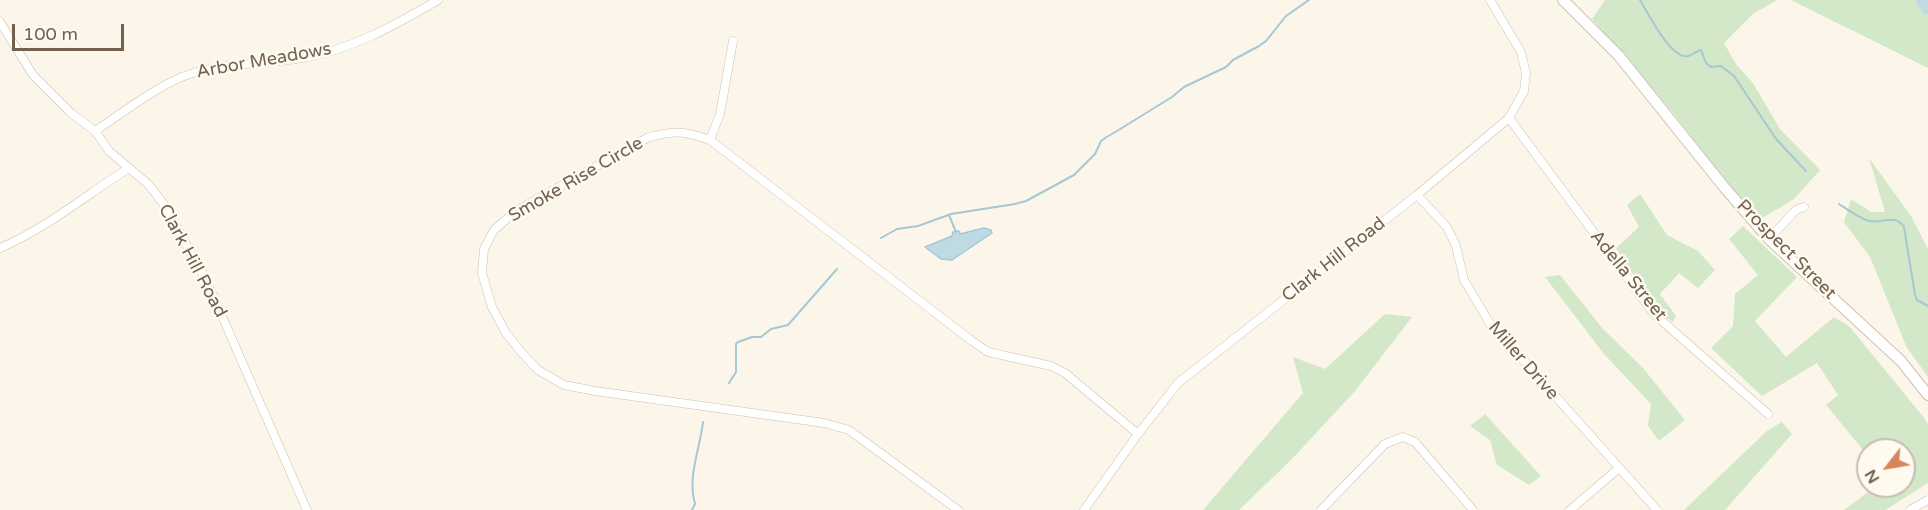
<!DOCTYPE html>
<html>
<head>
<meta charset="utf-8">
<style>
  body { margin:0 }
  #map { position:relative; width:1928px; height:510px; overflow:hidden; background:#fbf6e9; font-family:"Varela Round",sans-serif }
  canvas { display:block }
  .north { position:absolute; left:1856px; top:438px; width:60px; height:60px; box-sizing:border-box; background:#fefaf0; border:2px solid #c7bcb0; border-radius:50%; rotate:239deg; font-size:16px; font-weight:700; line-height:24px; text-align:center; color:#74604f }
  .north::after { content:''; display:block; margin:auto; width:21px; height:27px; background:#da8459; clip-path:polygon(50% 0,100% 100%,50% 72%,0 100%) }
  .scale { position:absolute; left:12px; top:24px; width:112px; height:27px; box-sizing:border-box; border:3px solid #74604f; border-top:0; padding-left:8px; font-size:18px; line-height:21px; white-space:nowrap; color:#74604f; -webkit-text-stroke:4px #fefaf0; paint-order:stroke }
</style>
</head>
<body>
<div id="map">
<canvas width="1928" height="510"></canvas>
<div class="north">N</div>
<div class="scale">100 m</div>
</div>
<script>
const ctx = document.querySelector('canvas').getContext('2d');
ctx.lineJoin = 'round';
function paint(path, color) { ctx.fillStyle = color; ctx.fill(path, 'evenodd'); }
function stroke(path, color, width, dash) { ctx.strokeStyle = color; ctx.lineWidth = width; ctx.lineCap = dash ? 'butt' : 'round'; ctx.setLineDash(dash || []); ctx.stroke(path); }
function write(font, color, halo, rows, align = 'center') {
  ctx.font = font + ' "Varela Round",sans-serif'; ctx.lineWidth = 5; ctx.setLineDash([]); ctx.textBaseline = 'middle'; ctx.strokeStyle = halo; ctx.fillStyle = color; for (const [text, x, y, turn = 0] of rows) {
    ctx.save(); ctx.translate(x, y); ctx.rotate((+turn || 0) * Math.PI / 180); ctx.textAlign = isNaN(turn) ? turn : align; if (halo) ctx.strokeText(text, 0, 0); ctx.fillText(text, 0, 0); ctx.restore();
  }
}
const green = new Path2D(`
  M1605,0H1777L1753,14L1724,43L1736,64L1753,83L1780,129L1820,170L1794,199L1759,220L1723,180L1675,115L1592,19Z
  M1791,0H1928V68Z
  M1869,158L1911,216L1928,249V377L1907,348L1870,257L1844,222L1851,199L1871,212H1885Z
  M1640,194L1667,235L1698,251L1715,270L1698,288L1679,273L1660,294L1676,316L1673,322L1657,311L1616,248L1639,227L1627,205Z
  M1743,226L1797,277L1755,321L1786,357L1834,317L1849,326L1925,419L1928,425V483L1885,510H1844L1867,493L1869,486H1904V450H1868V456L1826,405L1838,395L1817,363L1762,396L1711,348L1733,326L1735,294L1758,275L1729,239Z
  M1560,275L1603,329L1643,368L1685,420L1659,441L1648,426L1651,404L1604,354L1545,277Z
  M1385,314L1412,317L1355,391L1292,459L1239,510H1203L1303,393L1293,357L1325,369Z
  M1485,414L1541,476L1529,485L1497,465L1490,440L1470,426Z
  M1782,422L1792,434L1725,510H1684L1768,430Z`);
const water = new Path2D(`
  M984,228L991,230L992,233L952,260L941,259L925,247L952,236L953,232L959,231L960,234Z`);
const stream = new Path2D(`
  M1640,0C1648,13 1671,60 1688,56C1693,55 1696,51 1701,50L1706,63L1711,67L1721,66L1734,76L1776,139L1806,171
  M1839,204C1848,210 1859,218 1869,221C1883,224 1895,213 1904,227L1915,295L1917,300L1928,306
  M949,215L956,232
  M881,238L897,229L918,226L951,214L1015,204L1026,201L1074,175L1095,154L1101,141L1105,138L1117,131L1172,97L1184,87L1226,67L1233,60L1259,46L1266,41L1286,16L1309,0
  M729,383L736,372V344L738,342L752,337H761L771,329L788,325L837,269
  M692,510L695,504C687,478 700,449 703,422`);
const river = new Path2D(`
  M1923,0L1928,8`);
const street = new Path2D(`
  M0,22L33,75L71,113L95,131L109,151L149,185L165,206L207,282L307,510
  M1509,118L1654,314L1768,414
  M95,131C121,114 161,83 190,74C226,62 266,64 303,58C351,50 397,24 438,0
  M710,140L720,114L733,41
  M1417,195L1447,227L1456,246L1464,280L1489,322L1657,510
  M1769,239L1796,210L1804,207
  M0,248C47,228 86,195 129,168
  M958,510L849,430L824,423L595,391L564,385L538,370L522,353L506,333L492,307L482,273L484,249L494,230L516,211L649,137C677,130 684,131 710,140L972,341L988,352L1051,366L1065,373L1138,434
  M1084,510L1138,434L1178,383L1417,195L1509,118L1524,91L1526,73L1521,52L1490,0
  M1321,510L1385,444L1403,437L1415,442L1473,510
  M1570,510L1618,469
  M1910,510L1928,500`);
const secondary = new Path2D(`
  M1563,0L1619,56L1724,187L1769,239L1901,361L1928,395`);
const streetNames = [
  ["Arbor Meadows",264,61,-10],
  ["Smoke Rise Circle",576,180,-30],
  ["Prospect Street",1786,250,45],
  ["Clark Hill Road",1334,260,-38],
  ["Clark Hill Road",192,261,62],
  ["Adella Street",1628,276,51],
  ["Miller Drive",1523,361,49]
];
paint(green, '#d2e8c8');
paint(water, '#bfdae3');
stroke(water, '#a6c8d4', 1.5);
stroke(stream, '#a6c8d4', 2);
stroke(river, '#bfdae3', 14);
stroke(street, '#ccbfb0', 9);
stroke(secondary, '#cfc0ae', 12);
stroke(street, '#fff', 8);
stroke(secondary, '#fff', 10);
write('18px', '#74604f', '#fefaf0', streetNames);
</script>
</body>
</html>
